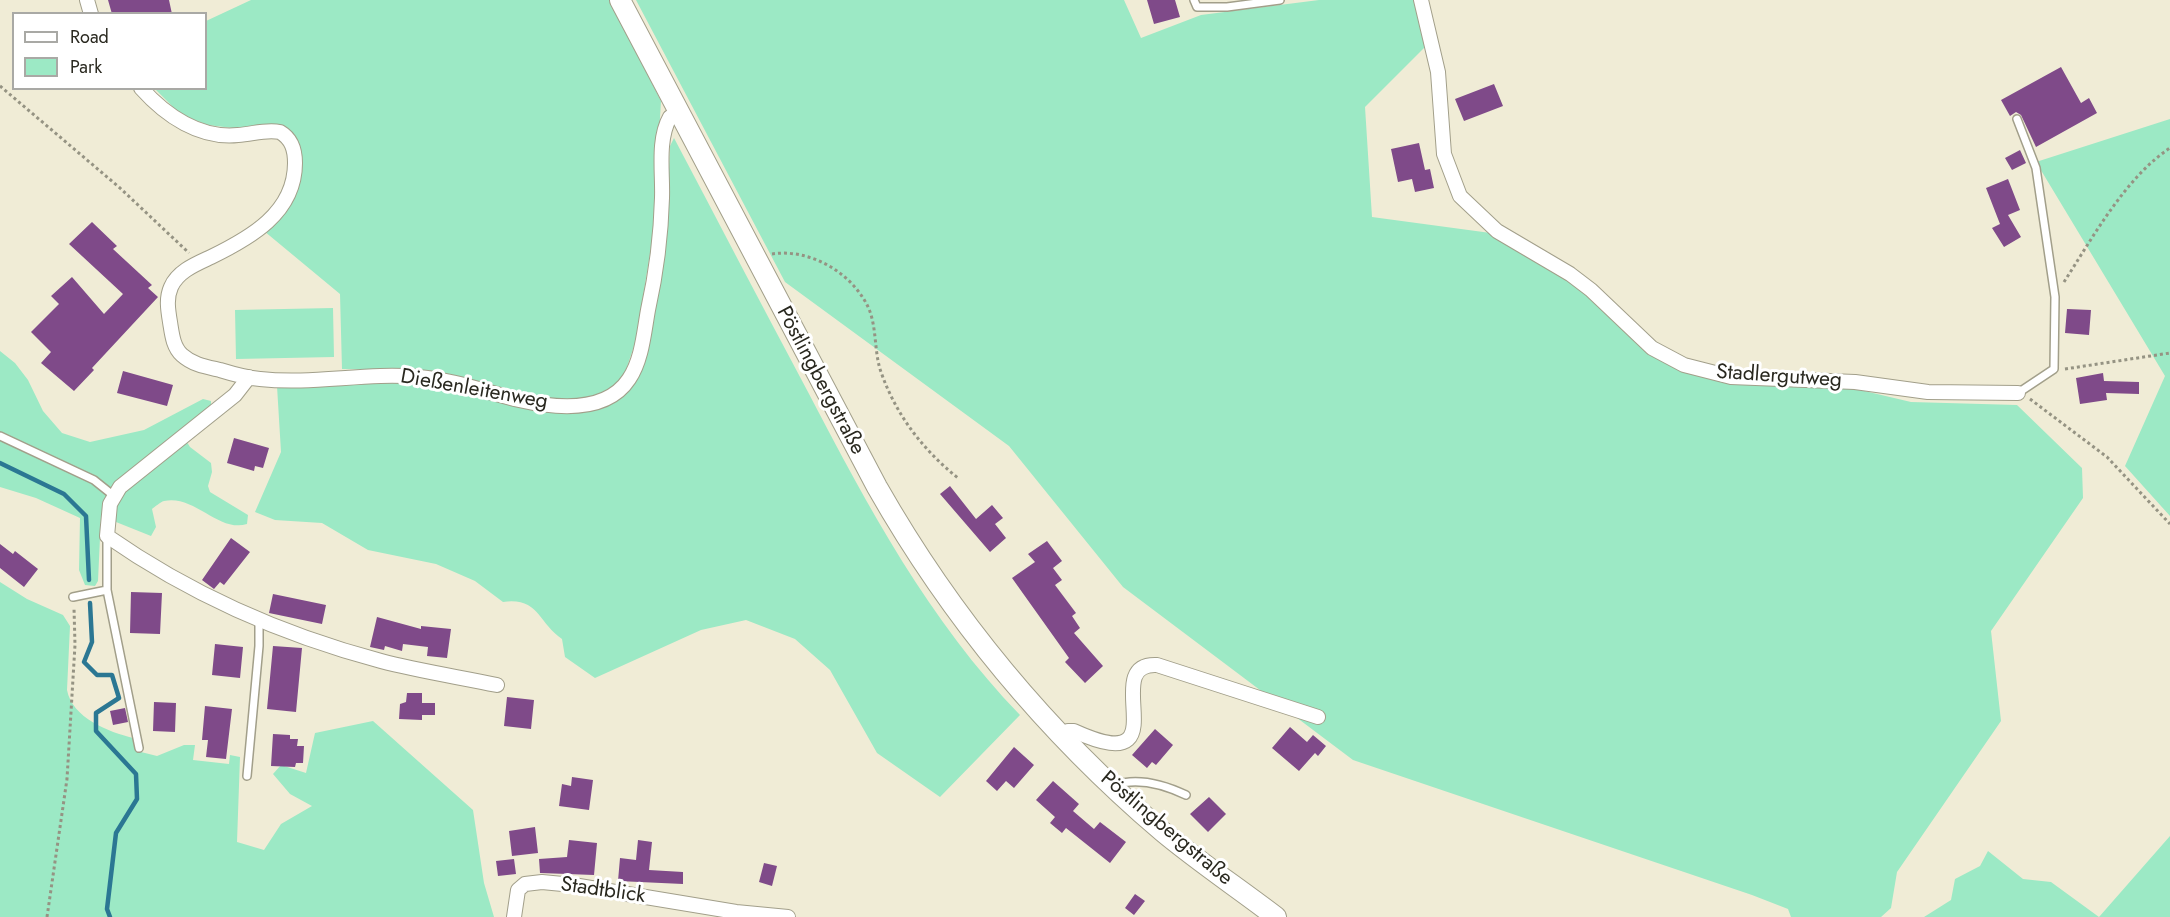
<!DOCTYPE html>
<html>
<head>
<meta charset="utf-8">
<style>
  body { margin:0 }
  #map { position:relative; width:2170px; height:917px; overflow:hidden; background:#f0ecd6; font-family:Jost,sans-serif }
  canvas { display:block }
  .legend { position:absolute; left:12px; top:12px; width:195px; height:78px; box-sizing:border-box; background:#fff; border:2px solid #a9a9a5; margin:0; padding:8px 10px; list-style:none; font-size:18px; color:#29281f }
  .legend li { display:flex; align-items:center; gap:12px; height:30px }
  .legend b { width:30px; border:2px solid #a9a9a5 }
</style>
</head>
<body>
<div id="map">
<canvas width="2170" height="917"></canvas>
<ul class="legend">
<li><b style="height:8px;background:#fff"></b>Road</li>
<li><b style="height:16px;background:#9ce9c5"></b>Park</li>
</ul>
</div>
<script>
const ctx = document.querySelector('canvas').getContext('2d');
ctx.lineJoin = 'round';
function paint(path, color) { ctx.fillStyle = color; ctx.fill(path, 'evenodd'); }
function stroke(path, color, width, dash) { ctx.strokeStyle = color; ctx.lineWidth = width; ctx.lineCap = dash ? 'butt' : 'round'; ctx.setLineDash(dash || []); ctx.stroke(path); }
function write(font, color, halo, rows, align = 'center') {
  ctx.font = font + ' Jost,sans-serif'; ctx.lineWidth = 6; ctx.setLineDash([]); ctx.textBaseline = 'middle'; ctx.strokeStyle = halo; ctx.fillStyle = color; for (const [text, x, y, turn = 0] of rows) {
    ctx.save(); ctx.translate(x, y); ctx.rotate((+turn || 0) * Math.PI / 180); ctx.textAlign = isNaN(turn) ? turn : align; if (halo) ctx.strokeText(text, 0, 0); ctx.fillText(text, 0, 0); ctx.restore();
  }
}
const green = new Path2D(`
  M251,0H610L661,101L653,235L636,340L624,376L608,392L595,396L579,400L545,399L401,370L342,369L340,294L264,231L299,175L281,134L208,125L181,115L155,89L206,88V21Z
  M636,0H1124L1141,38L1201,15L1319,0H1415L1426,46L1365,107L1372,217L1498,234L1572,280L1653,353L1687,373L1748,383L1839,385L1911,402L2017,405L2082,468L2083,498L1991,631L2001,721L1897,872L1891,908L1881,917H1791L1788,909L1752,895L1353,760L1123,587L1009,446L785,282Z
  M2170,119V516L2125,466L2165,376L2036,162Z
  M674,138C719,223 763,308 808,392C868,507 929,621 1020,715L940,797L877,753L830,670L795,639L746,620L701,630L595,678L565,657L562,639C538,623 539,597 503,602L475,581L436,564L368,550L322,523L275,520L255,512L281,452L277,386L400,382L446,388L525,408L625,394L666,238L670,146Z
  M333,308L334,357L236,359L235,310Z
  M0,351L15,363L28,380L43,411L62,433L90,442L144,430L203,399L211,401V408L185,439L190,447L211,463L212,472L208,486L210,492L248,515L247,524C219,533 194,494 164,501C160,502 155,507 152,509L156,527L151,536L101,516L98,581L95,586L85,585L79,570L80,518L36,498L0,487Z
  M0,582L27,599L63,615L70,626L67,690C72,718 109,732 133,738L137,751L157,756L184,745H195L193,760L229,764L230,755L240,757L237,842L264,850L281,824L312,806L290,794L273,774L281,765L306,773L315,733L373,721L473,810L484,883L494,917H0Z
  M2170,836V917H2099Z
  M1988,851L2023,879L2051,882L2099,917H1924L1951,900L1955,879L1980,866Z`);
const stream = new Path2D(`
  M0,463L64,494L86,516L89,580
  M90,603L92,642L84,662L97,675H112L119,698L96,713V731L136,774L137,799L116,833L107,909L110,917`);
const building = new Path2D(`
  M108,0H169L172,14H112Z
  M1147,0H1175L1180,17L1154,24Z
  M2061,67L2081,103L2089,98L2097,113L2036,147L2021,115L2016,112L2010,116L2001,100Z
  M1494,84L1503,106L1464,121L1455,99Z
  M1419,143L1425,170L1430,169L1434,188L1415,192L1412,179L1398,182L1391,149Z
  M2020,150L2026,163L2012,170L2005,158Z
  M2008,179L2020,210L2008,215L2021,237L2004,247L1992,228L2000,224L1986,188Z
  M92,222L117,246L113,249L152,285L148,288L158,297L92,368L94,370L74,391L41,363L51,352L31,332L59,304L51,296L72,277L104,314L123,294L69,244Z
  M2067,309L2091,310L2089,335L2065,333Z
  M123,371L173,385L167,406L117,393Z
  M2103,373L2104,381L2139,382V394L2106,393L2107,400L2080,404L2076,378Z
  M234,438L269,448L263,468L255,466L254,471L227,463Z
  M950,486L976,519L992,505L1003,518L995,524L1006,538L990,552L940,494Z
  M231,538L250,552L224,585L220,582L214,589L202,580Z
  M1047,541L1062,561L1053,568L1062,580L1055,585L1076,613L1072,616L1080,628L1074,633L1103,666L1085,683L1065,662L1069,658L1012,578L1035,562L1028,554Z
  M0,544L13,554L15,551L38,569L24,587L0,568Z
  M131,592L162,593L160,634L130,633Z
  M273,594L326,605L322,624L269,613Z
  M377,617L421,629V626L451,629L447,658L427,656L428,647L403,644L402,651L385,646L384,650L370,647Z
  M215,644L243,647L240,678L212,675Z
  M273,646L302,648L296,712L267,709Z
  M407,693H422V703H435V715H422V720L399,719L400,704L406,702Z
  M507,697L534,700L531,729L504,726Z
  M154,702L176,703L175,732L153,731Z
  M205,706L232,709L226,759L206,757L208,740H202Z
  M125,708L128,722L113,725L110,711Z
  M1290,727L1307,742L1313,735L1326,746L1318,756L1315,753L1299,771L1272,748Z
  M1155,729L1173,745L1156,765L1152,762L1147,768L1132,755Z
  M273,734L290,735V739H298L297,746H304L303,763H296L295,767L271,766Z
  M1014,747L1034,765L1014,788L1006,781L997,791L986,781Z
  M572,777L593,780L589,810L559,806L562,784L571,786Z
  M1053,781L1079,804L1073,811L1094,829L1100,822L1126,842L1110,863L1066,828L1062,833L1050,823L1055,817L1036,800Z
  M1209,797L1226,814L1208,832L1190,814Z
  M535,827L538,853L512,856L509,831Z
  M569,840L597,843L594,875L540,873L539,859L567,857Z
  M638,840L652,842L649,870L683,872V884L618,881L620,858L636,860Z
  M514,859L516,874L498,876L496,861Z
  M764,863L777,866L772,886L759,882Z
  M1135,894L1145,901L1134,915L1125,908Z`);
const path = new Path2D(`
  M0,86L120,188L189,253
  M772,254C810,248 853,273 869,309C877,329 874,352 881,372C896,415 923,450 958,478
  M2064,282C2093,237 2126,177 2170,148
  M2065,369L2170,353
  M2030,399L2107,457L2170,524
  M47,917L67,779L75,645L74,608`);
const lane = new Path2D(`
  M1194,0L1197,7H1227L1280,0
  M2017,119L2036,168L2055,297L2054,369L2018,393
  M0,436L94,480L114,496
  M107,536V590L139,748
  M73,597L107,590
  M247,776L259,646V619
  M1114,785C1138,777 1163,784 1186,795`);
const street = new Path2D(`
  M87,0L91,14
  M1421,0L1438,72L1444,154L1460,196L1497,231L1570,274L1591,290L1652,348L1684,365L1731,377L1855,382L1928,392L2018,393
  M141,88C166,116 200,139 238,135C253,134 266,129 280,132C292,139 295,150 295,163C295,213 250,238 211,257C196,264 178,271 171,287C166,298 168,310 170,322C172,334 173,347 182,355C193,365 207,367 220,370C233,374 247,378 260,379C313,385 366,372 419,377C454,380 486,392 519,400C554,408 606,414 629,379C642,360 644,332 648,310C656,274 661,236 662,198C663,173 657,140 670,117L679,112
  M249,377L235,395L120,487L110,504L107,536C190,594 283,635 381,661C419,671 459,677 497,685
  M1060,736L1068,731H1074C1184,781 1096,662 1157,665L1318,717
  M514,917L518,890L525,884L542,882L573,885L736,912L788,917`);
const secondary = new Path2D(`
  M620,0L877,487C952,619 1047,733 1163,832C1199,862 1238,888 1276,917`);
const streetNames = [
  ["Stadlergutweg",1779,377,4],
  ["Pöstlingbergstraße",820,381,62],
  ["Dießenleitenweg",474,390,10],
  ["Pöstlingbergstraße",1166,829,40],
  ["Stadtblick",603,891,8]
];
paint(green, '#9ce9c5');
stroke(stream, '#2b7793', 4.5);
paint(building, '#7f4a89');
stroke(lane, '#a29f8a', 10);
stroke(street, '#a29f8a', 16);
stroke(secondary, '#a29f8a', 22);
stroke(path, '#959383', 3, [3, 3]);
stroke(lane, '#fff', 7);
stroke(street, '#fff', 14);
stroke(secondary, '#fff', 20);
write('21px', '#29281f', '#fff', streetNames);
</script>
</body>
</html>
